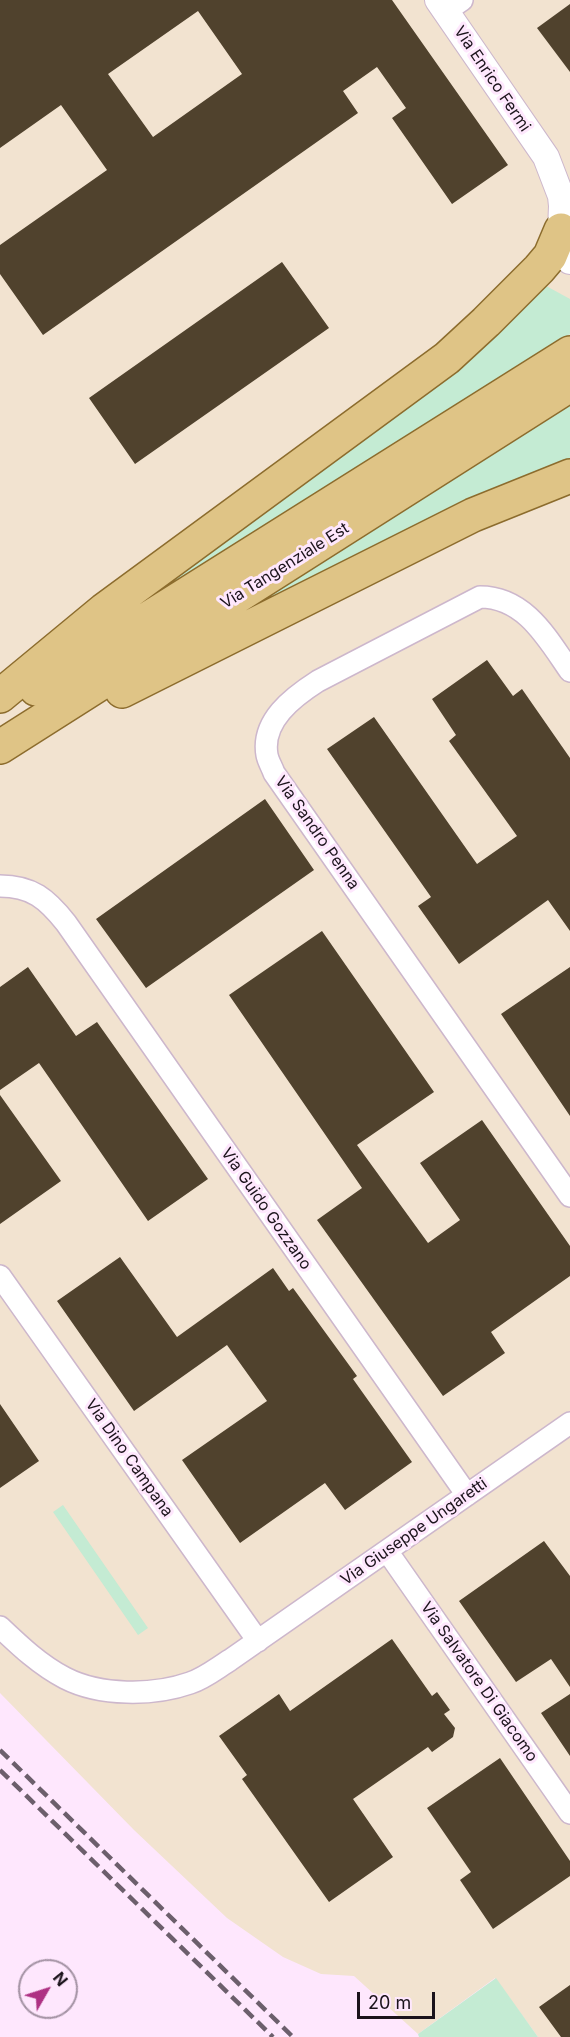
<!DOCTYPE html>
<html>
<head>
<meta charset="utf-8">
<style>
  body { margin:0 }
  #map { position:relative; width:570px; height:2037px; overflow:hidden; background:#fee7fd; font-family:Inter,sans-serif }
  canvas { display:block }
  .north { position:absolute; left:18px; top:1959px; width:60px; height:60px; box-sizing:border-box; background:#fee7fd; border:2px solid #a392a3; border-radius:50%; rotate:51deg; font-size:16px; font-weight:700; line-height:24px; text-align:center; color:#1b131b }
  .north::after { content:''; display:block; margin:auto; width:21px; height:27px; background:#ae3183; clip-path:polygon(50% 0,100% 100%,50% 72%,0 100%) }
  .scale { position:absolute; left:357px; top:1992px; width:78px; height:27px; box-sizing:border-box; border:3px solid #1b131b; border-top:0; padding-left:8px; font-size:18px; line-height:21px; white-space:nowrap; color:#1b131b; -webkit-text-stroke:4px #fee7fd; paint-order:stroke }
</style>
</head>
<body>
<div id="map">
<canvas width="570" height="2037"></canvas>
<div class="north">N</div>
<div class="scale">20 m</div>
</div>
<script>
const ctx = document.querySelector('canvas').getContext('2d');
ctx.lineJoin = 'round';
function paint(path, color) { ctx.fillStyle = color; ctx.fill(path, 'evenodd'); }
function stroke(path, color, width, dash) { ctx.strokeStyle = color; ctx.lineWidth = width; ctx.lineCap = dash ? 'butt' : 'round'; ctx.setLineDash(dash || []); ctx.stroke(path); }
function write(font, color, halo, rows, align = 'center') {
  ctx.font = font + ' Inter,sans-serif'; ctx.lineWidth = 6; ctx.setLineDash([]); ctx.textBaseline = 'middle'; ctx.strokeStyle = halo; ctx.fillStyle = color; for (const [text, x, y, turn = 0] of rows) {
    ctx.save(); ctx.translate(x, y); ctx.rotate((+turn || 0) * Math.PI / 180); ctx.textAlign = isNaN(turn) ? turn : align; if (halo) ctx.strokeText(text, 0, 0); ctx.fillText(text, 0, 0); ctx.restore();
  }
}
const industrial = new Path2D(`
  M0,0H570V2037H538L495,1978L418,2034L354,1976L321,1974L283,1957L227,1918L134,1830L0,1693Z`);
const green = new Path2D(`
  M539,282L570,299V334L145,604L108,617Z
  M570,399V463L166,654Z
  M63,1505L148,1628L138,1635L53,1512Z
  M496,1978L538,2037H419L418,2034Z`);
const building = new Path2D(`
  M0,0H392L508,165L452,204L392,118L406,108L377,67L343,91L358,113L43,335L0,274V245L107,170L61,105L0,148ZM198,11L242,74L153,137L108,74Z
  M570,4V72L537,28Z
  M282,262L329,328L135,464L89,398Z
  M487,660L513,696L522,689L570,758V931L548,900L459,964L418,906L431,897L327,749L374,717L477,864L517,836L449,741L456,735L432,699Z
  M265,799L314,870L146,988L96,919Z
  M322,931L434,1092L357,1145L428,1243L460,1220L420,1163L482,1120L570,1246V1276L491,1332L505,1353L443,1396L317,1220L362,1188L229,995Z
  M28,967L76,1036L97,1022L208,1179L148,1221L39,1063L0,1090V987Z
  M570,967V1116L501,1014Z
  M0,1095L61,1181L0,1224Z
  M120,1257L177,1337L273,1268L289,1291L293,1288L357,1376L353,1379L412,1462L345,1510L325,1483L240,1543L182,1460L267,1401L227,1345L134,1411L57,1301Z
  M0,1404L39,1461L0,1488Z
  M544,1541L570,1576V1687L551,1659L516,1682L459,1601Z
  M392,1639L432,1696L437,1692L450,1710L444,1714L455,1728L453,1737L432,1752L428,1747L353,1799L393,1857L329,1902L242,1779L247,1775L219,1736L279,1694L290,1711Z
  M570,1694V1756L541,1713Z
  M500,1758L570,1861V1876L493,1929L460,1880L471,1872L427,1808Z
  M570,1985V2037H561L539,2007Z`);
const minor = new Path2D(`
  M446,11L462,0
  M570,671C547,638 525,597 480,597L318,681C293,697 261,721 267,755C268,761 272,767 274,773L570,1196
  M0,886C32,886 47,899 66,923L467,1495
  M0,1276L258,1641
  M387,1551L570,1813
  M0,1627C20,1646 40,1665 65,1678C100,1696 153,1696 190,1683C205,1678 217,1668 230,1660L570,1423`);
const tertiary = new Path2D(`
  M438,0L546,157L561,196L562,206L561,230
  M562,224C559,239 561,249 570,261`);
const primary = new Path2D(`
  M36,689L570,353
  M122,691L473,515L570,476
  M0,696L104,610L447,358L486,322L539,269L550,256L561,230
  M0,747L570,385`);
const rail = new Path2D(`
  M0,1750L293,2037
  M0,1770L273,2037`);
const streetNames = [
  ["Via Enrico Fermi",492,79,56],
  ["Via Tangenziale Est",285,566,-32],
  ["Via Sandro Penna",317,833,55],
  ["Via Guido Gozzano",266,1209,55],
  ["Via Dino Campana",129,1458,55],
  ["Via Giuseppe Ungaretti",414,1532,-35],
  ["Via Salvatore Di Giacomo",479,1682,55]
];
paint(industrial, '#f2e3d0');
paint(green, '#c4ebd3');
paint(building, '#50422d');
stroke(minor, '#cdb7cc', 24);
stroke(tertiary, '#cdb7cc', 28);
stroke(primary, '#8c6c2d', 36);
stroke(minor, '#fff', 21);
stroke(tertiary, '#fff', 26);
stroke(primary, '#dfc486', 33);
stroke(rail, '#6c5f6c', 4.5, [12, 6]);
write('16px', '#1b131b', '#fee7fd', streetNames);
</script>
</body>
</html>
